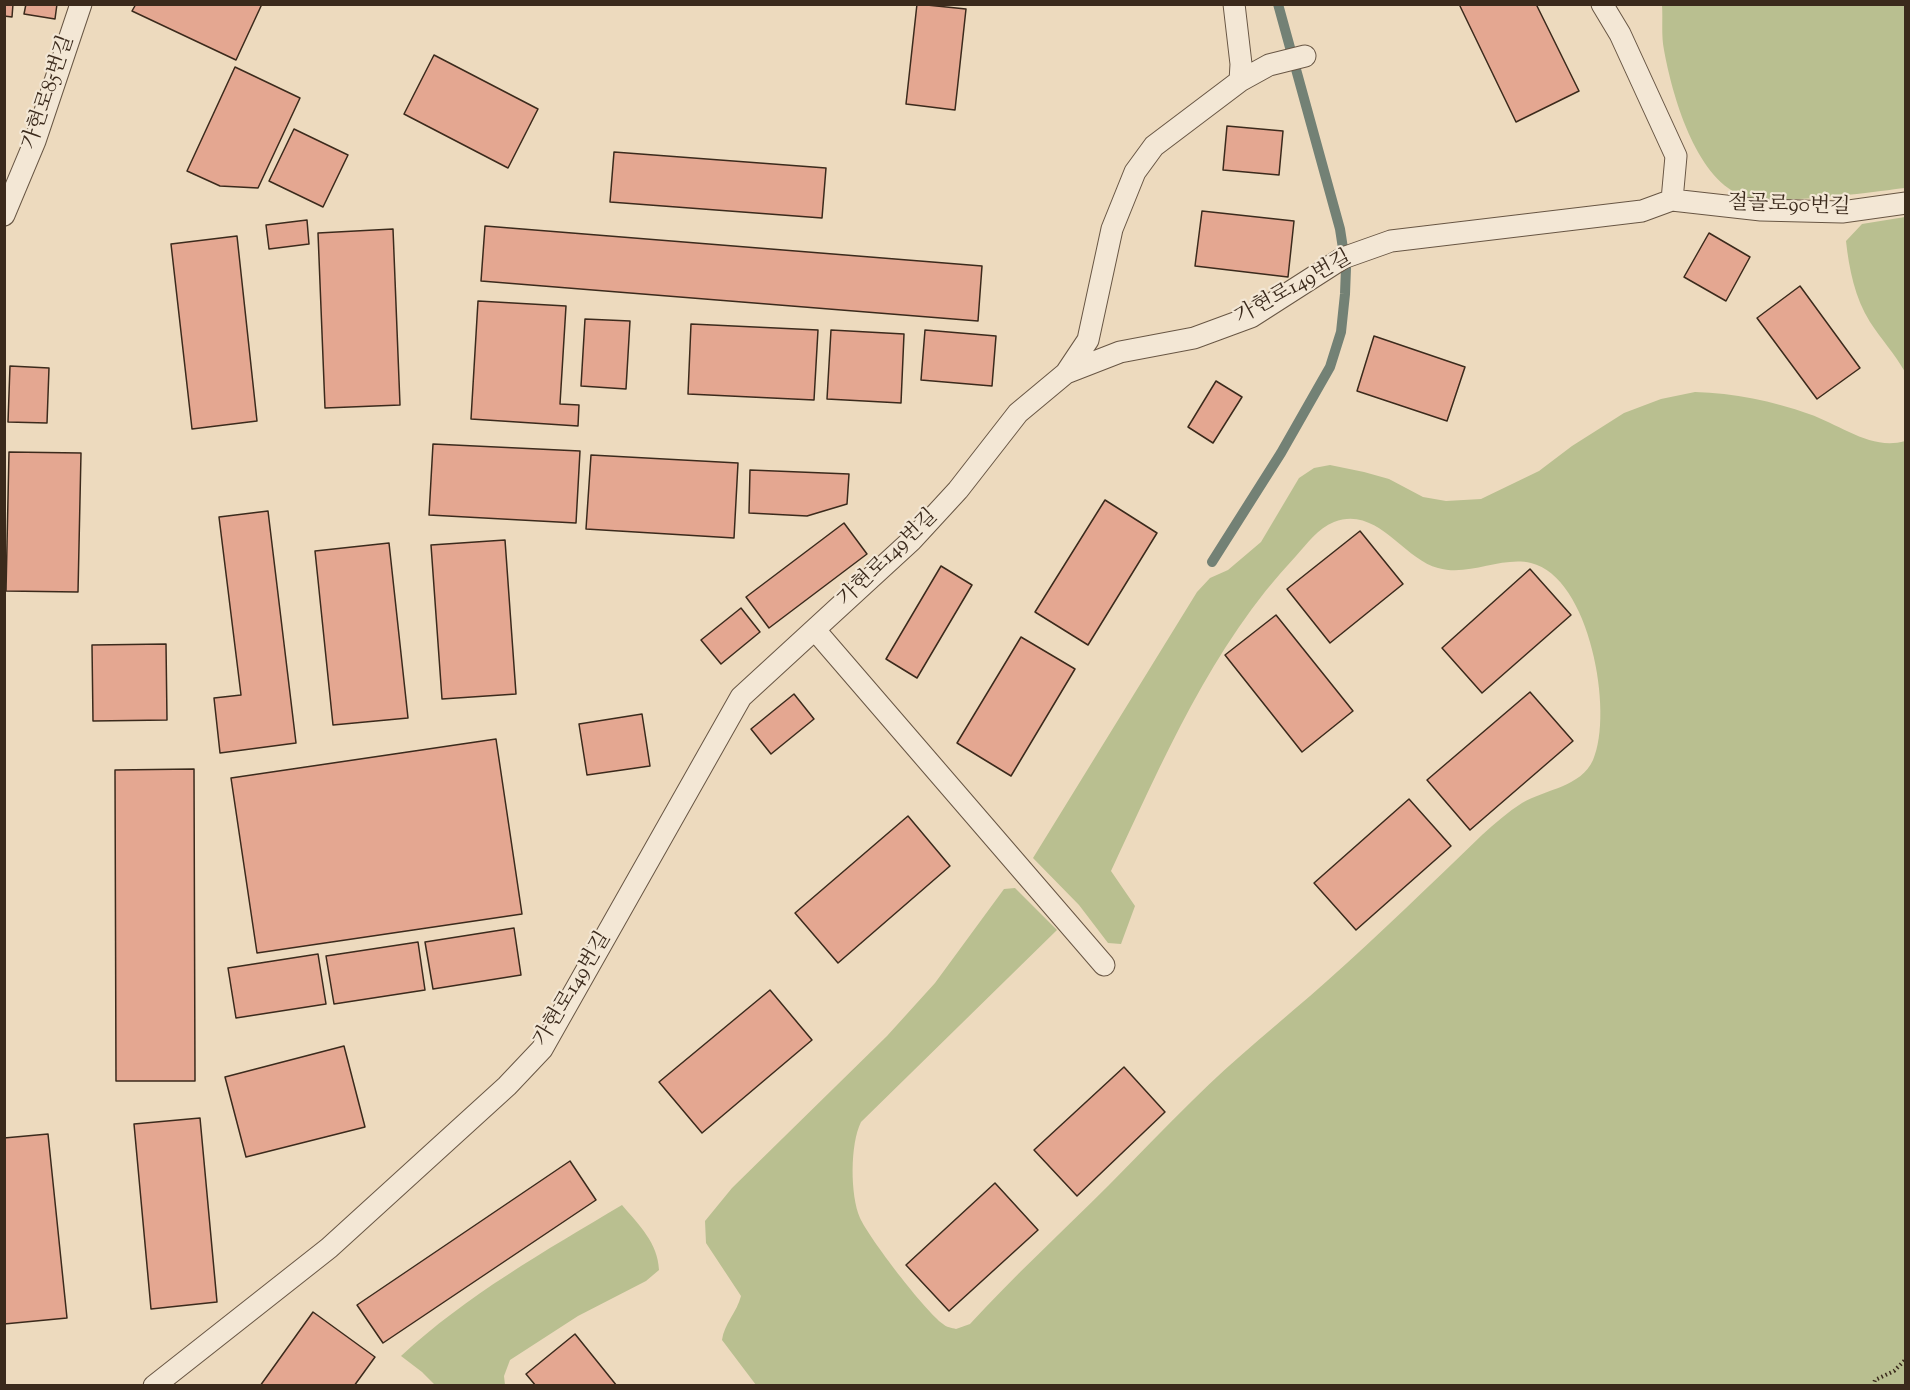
<!DOCTYPE html>
<html>
<head>
<meta charset="utf-8">
<style>
  body { margin:0 }
  #map { position:relative; width:1910px; height:1390px; overflow:hidden; background:#eddabe; font-family:"Sorts Mill Goudy",serif }
  canvas { display:block }
  .frame { position:absolute; inset:0; border:6px solid #3b2a1c; pointer-events:none }
</style>
</head>
<body>
<div id="map">
<canvas width="1910" height="1390"></canvas>
<div class="frame"></div>
</div>
<script>
const ctx = document.querySelector('canvas').getContext('2d');
ctx.lineJoin = 'round';
function paint(path, color) { ctx.fillStyle = color; ctx.fill(path, 'evenodd'); }
function stroke(path, color, width, dash) { ctx.strokeStyle = color; ctx.lineWidth = width; ctx.lineCap = dash ? 'butt' : 'round'; ctx.setLineDash(dash || []); ctx.stroke(path); }
function write(font, color, halo, rows, align = 'center') {
  ctx.font = font + ' "Sorts Mill Goudy","Noto Serif KR",serif'; ctx.lineWidth = 4.5; ctx.setLineDash([]); ctx.textBaseline = 'middle'; ctx.strokeStyle = halo; ctx.fillStyle = color; for (const [text, x, y, turn = 0] of rows) {
    ctx.save(); ctx.translate(x, y); ctx.rotate((+turn || 0) * Math.PI / 180); ctx.textAlign = isNaN(turn) ? turn : align; if (halo) ctx.strokeText(text, 0, 0); ctx.fillText(text, 0, 0); ctx.restore();
  }
}
const green = new Path2D(`
  M1662,5H1905V188C1871,192 1770,207 1741,195C1695,177 1672,94 1664,50C1661,36 1663,19 1662,5Z
  M1905,217H1906L1905,372C1895,354 1881,339 1870,322C1855,298 1849,269 1846,241L1862,224Z
  M1695,392C1734,393 1772,401 1809,414C1841,425 1872,451 1905,441V1385H756L722,1340C724,1324 737,1312 741,1296L706,1243L705,1221L732,1188L887,1036L935,983L1004,889L1015,888L1057,930L861,1122C850,1144 850,1195 860,1218C869,1238 925,1311 943,1324C946,1327 952,1328 956,1329L970,1324C1014,1276 1062,1232 1109,1185C1137,1157 1164,1128 1193,1100C1235,1058 1282,1021 1327,981C1380,934 1431,884 1482,835C1495,823 1508,812 1522,803C1546,789 1581,787 1593,760C1614,713 1590,577 1531,563C1501,556 1469,577 1438,568C1403,559 1377,505 1334,522C1318,528 1307,544 1296,556C1211,646 1163,761 1111,871L1135,906L1121,944L1108,943L1079,905L1033,858L1197,592L1210,578L1228,570L1261,542L1299,478L1314,468L1330,465L1364,472L1389,479L1423,497L1446,501L1481,499L1539,471L1572,446L1624,413L1661,399Z
  M622,1205C639,1225 658,1243 659,1270L646,1281L578,1316L510,1360L504,1376L505,1385H435L422,1372L401,1356C467,1295 545,1251 622,1205Z`);
const stream = new Path2D(`
  M1212,562L1281,453L1330,367L1341,332L1345,294L1346,268L1340,229L1278,4`);
const building = new Path2D(`
  M4,4H13L12,17L4,16Z
  M26,4H57L55,19L24,14Z
  M136,4H262L236,60L132,11Z
  M917,4L966,9L955,110L906,104Z
  M1459,4H1536L1579,91L1516,122Z
  M434,55L538,109L508,168L404,114Z
  M235,67L300,98L258,188L220,186L187,171Z
  M1227,126L1283,131L1279,175L1223,170Z
  M294,129L348,155L323,207L269,181Z
  M614,152L826,168L822,218L610,202Z
  M1202,211L1294,221L1288,277L1195,266Z
  M307,220L309,244L269,249L266,225Z
  M485,226L982,266L978,321L481,281Z
  M393,229L400,405L325,408L318,233Z
  M1709,233L1750,257L1726,301L1684,277Z
  M237,236L257,421L192,429L171,244Z
  M1800,286L1860,368L1817,399L1757,318Z
  M478,301L566,306L560,404L579,405L578,426L471,419Z
  M585,319L630,321L626,389L581,386Z
  M691,324L818,330L814,400L688,394Z
  M831,330L904,334L901,403L827,399Z
  M925,330L996,336L992,386L921,380Z
  M1374,336L1465,367L1447,421L1357,391Z
  M10,366L49,368L47,423L8,422Z
  M1216,381L1242,397L1213,443L1188,427Z
  M433,444L580,451L576,523L429,515Z
  M9,452L81,453L78,592L6,591Z
  M591,455L738,463L734,538L586,529Z
  M750,470L849,474L847,504L807,516L749,513Z
  M1105,500L1157,533L1088,645L1035,612Z
  M268,511L296,743L220,753L214,698L241,695L219,517Z
  M844,523L867,554L769,628L746,597Z
  M1360,531L1403,584L1330,643L1287,589Z
  M505,540L516,694L442,699L431,545Z
  M389,543L408,718L333,725L315,551Z
  M941,566L972,585L917,678L886,659Z
  M1530,569L1571,615L1482,693L1442,648Z
  M741,608L760,632L721,664L701,640Z
  M1276,615L1353,711L1302,752L1225,655Z
  M1021,637L1075,669L1011,776L957,743Z
  M166,644L167,720L93,721L92,645Z
  M1530,692L1573,741L1470,830L1427,780Z
  M794,694L814,719L771,754L751,729Z
  M642,714L650,766L587,775L579,724Z
  M496,739L522,914L257,953L231,778Z
  M194,769L195,1081H116L115,770Z
  M1409,799L1451,846L1356,930L1314,883Z
  M908,816L950,866L838,963L795,913Z
  M514,928L521,975L433,989L425,942Z
  M418,942L425,990L334,1004L326,956Z
  M318,954L326,1004L236,1018L228,968Z
  M770,990L812,1040L702,1133L659,1082Z
  M344,1046L365,1127L246,1157L225,1077Z
  M1124,1067L1165,1112L1077,1196L1034,1150Z
  M200,1118L217,1302L151,1309L134,1124Z
  M48,1134L67,1318L4,1324V1138Z
  M570,1161L596,1200L383,1343L357,1305Z
  M995,1183L1038,1230L949,1311L906,1265Z
  M313,1312L375,1357L354,1386H260Z
  M575,1334L617,1386H536L526,1374Z`);
const path = new Path2D(`
  M1873,1386L1875,1380L1894,1371L1906,1359`);
const service = new Path2D(`
  M1240,81L1269,65L1305,56
  M1672,200L1761,210L1842,212L1906,203
  M4,215L35,141L81,4
  M1066,373L1088,340L1112,229L1135,172L1154,146L1240,81L1241,64L1234,4
  M815,630L1104,965
  M154,1386L329,1248L507,1086L542,1049L741,697L912,540L958,490L1018,413L1066,373L1120,352L1194,338L1251,317L1343,258L1391,241L1642,211L1672,200L1676,156L1620,34L1602,4`);
const streetNames = [
  ["가현로85번길",50,93,-71],
  ["절골로90번길",1789,207,2],
  ["가현로149번길",1294,289,-29],
  ["가현로149번길",889,559,-44],
  ["가현로149번길",574,990,-59]
];
paint(green, '#b9bf90');
stroke(stream, '#738175', 10);
paint(building, '#e4a791');
stroke(building, '#3b2a1c', 1.5);
stroke(service, '#685644', 23);
stroke(path, '#3b2a1c', 4, [1.5, 3]);
stroke(service, '#f3e7d5', 21);
write('21px', '#3b2a1c', '#f3e7d5', streetNames);
</script>
</body>
</html>
